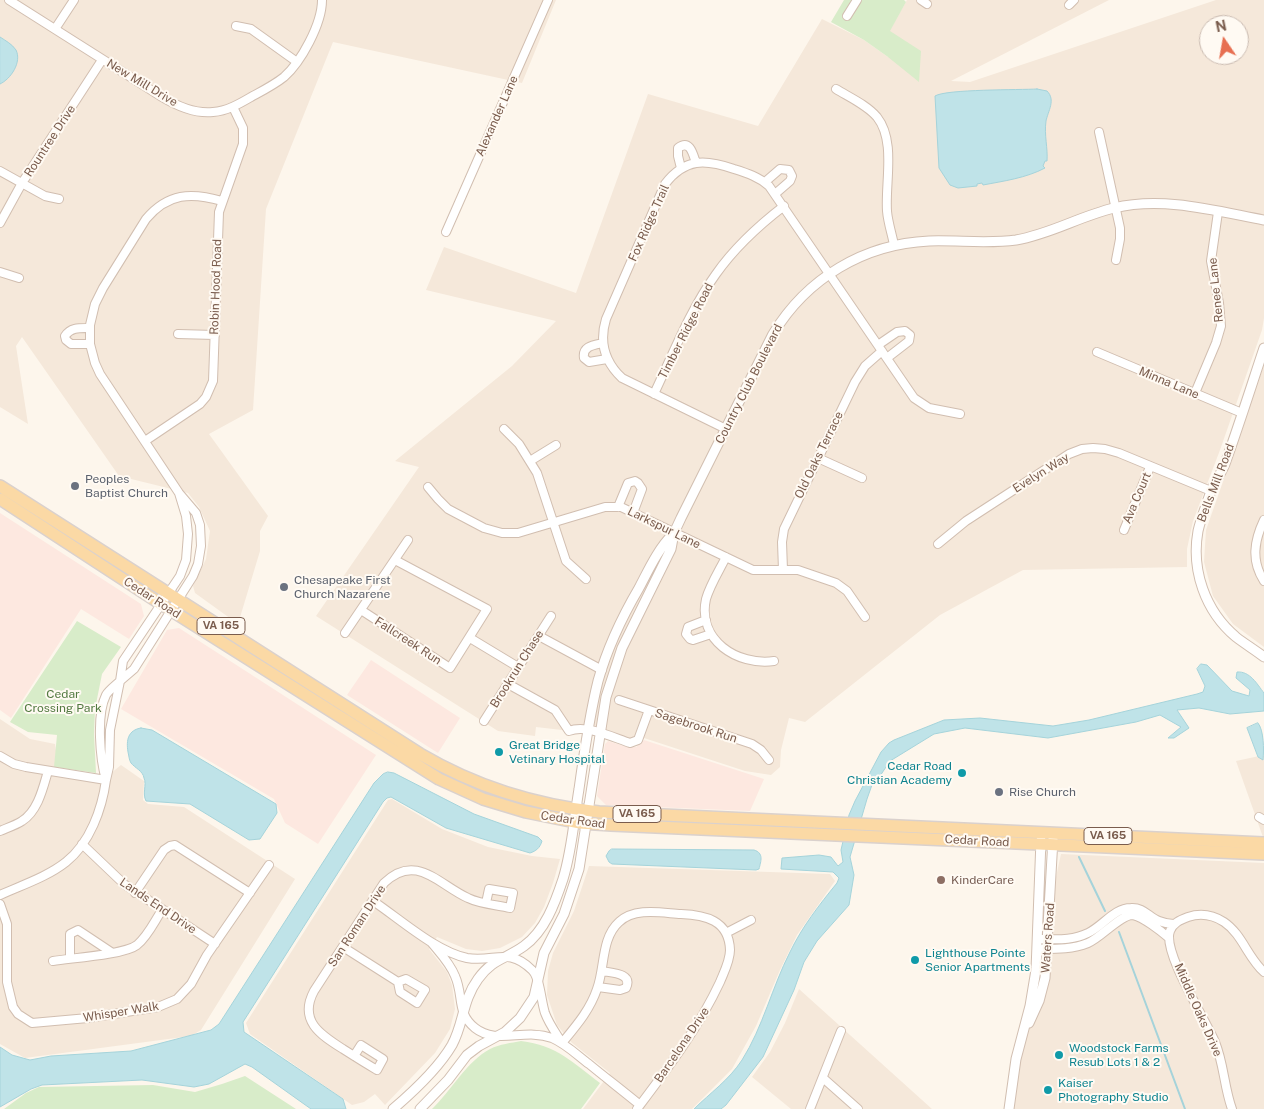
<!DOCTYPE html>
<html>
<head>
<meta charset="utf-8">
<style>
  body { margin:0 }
  #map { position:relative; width:1264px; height:1109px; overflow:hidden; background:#fdf6ec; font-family:"Public Sans",sans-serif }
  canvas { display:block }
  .north { position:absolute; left:1199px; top:15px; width:50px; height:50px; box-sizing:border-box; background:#fffaf3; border:1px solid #cabbb1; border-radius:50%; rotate:348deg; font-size:14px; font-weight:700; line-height:20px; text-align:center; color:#7a5c4d }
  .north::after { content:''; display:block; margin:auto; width:18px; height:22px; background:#e76f51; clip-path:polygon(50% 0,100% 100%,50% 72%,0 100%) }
</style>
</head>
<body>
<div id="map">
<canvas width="1264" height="1109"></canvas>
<div class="north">N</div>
</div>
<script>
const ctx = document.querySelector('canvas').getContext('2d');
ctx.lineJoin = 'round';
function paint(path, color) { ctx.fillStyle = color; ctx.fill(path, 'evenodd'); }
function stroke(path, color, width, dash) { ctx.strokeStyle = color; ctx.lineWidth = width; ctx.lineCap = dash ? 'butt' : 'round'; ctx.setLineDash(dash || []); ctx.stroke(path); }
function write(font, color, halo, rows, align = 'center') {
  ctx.font = font + ' "Public Sans",sans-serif'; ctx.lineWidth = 4; ctx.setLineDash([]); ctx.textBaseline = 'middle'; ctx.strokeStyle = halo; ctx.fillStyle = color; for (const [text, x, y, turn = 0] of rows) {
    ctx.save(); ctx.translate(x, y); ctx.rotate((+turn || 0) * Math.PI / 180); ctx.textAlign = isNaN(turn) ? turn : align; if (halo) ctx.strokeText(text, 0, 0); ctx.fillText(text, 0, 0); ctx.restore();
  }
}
const residential = new Path2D(`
  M0,0H556L522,83L333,42L266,209L253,410L209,434L268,516L260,531V551L238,624L195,593L193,586L206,559L210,531L199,507L188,493L119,476L22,337L16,346L28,424L0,407Z
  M907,0H1109L951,81L970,82L1216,0H1264V318L1262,330L1220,450L1193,521L1187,549V567L1023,570L940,615L805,722L789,718L781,750L780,767L771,775L745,771L644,738L632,746L579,732L536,727L535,736L498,731L316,616L419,467L395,461L512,366L556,321L426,290L444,247L576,293L648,94L758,126L822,19L864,40L888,57L889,31ZM1209,25H1239V55H1209Z
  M1264,365V647L1233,624L1213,596L1204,562L1206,530Z
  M0,719L30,739L55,744L59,768L110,777V774L121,765L144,781L143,800L148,804L184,807L295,879L201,1030L191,1036L25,1058L0,1044Z
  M1264,755V840L1236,761Z
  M392,799L442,829L488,847L532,856L560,859L553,883L544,907L535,923L522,937L500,948L482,951L466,949L437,937L429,949L447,972L452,985L455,1009L450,1029L435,1053L385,1105L375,1094L364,1102L352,1105L250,1034L246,1023L388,800Z
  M1061,854L1264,863V1109H1006Z
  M589,866L830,874L835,881L797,935L780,970L756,1026L732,1069L692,1109H583L610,1073L571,1042L557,1025L547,995L548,971L553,953L574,911Z
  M799,989L932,1109H791L752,1077L770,1052L785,1023Z`);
const commercial = new Path2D(`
  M0,513L141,604L144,616L129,639L81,609L11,718L0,710Z
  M179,628L376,755L318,844L285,823L274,799L121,709L167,630Z
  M371,660L460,718L438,753L347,695Z
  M644,740L764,779L750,811L606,805L597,796L605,744L608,741L628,747H636Z`);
const green = new Path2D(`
  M844,0H904L906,2L890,31L921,51L919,82L888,57L864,40L831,22Z
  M77,621L121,647L102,674L95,709L94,734L96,773L54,767L57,735L28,732L10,722Z
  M521,1041C557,1045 573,1063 600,1083L581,1109H432C451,1091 467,1061 490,1049C500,1044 511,1043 521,1041Z
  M245,1076L296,1109H4L26,1093L39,1087L153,1085L195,1092L222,1084Z`);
const water = new Path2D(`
  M0,37C6,41 12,44 16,50C22,62 11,79 0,84Z
  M1037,89L1047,91C1056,100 1048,111 1046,121C1044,135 1048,148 1047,161H1045L1043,166L1045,168C1026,178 1004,181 983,185L982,183L977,184V186L958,188L950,185L939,168L935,96C946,89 1020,90 1037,89Z
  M1201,664L1207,665L1232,691L1249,696L1250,690L1236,678L1237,672C1250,671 1257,684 1264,693V711L1230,714L1199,708L1177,710L1189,728L1174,738H1168L1181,727L1160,715L1136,722L1048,738L965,728L934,734L890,761L878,779L873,782L867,799L850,857L854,875L849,905L817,941L804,962L794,990L763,1057L726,1105L721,1109H694C710,1093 729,1080 742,1060C763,1027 772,987 790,952C802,927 819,905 837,883L839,878L833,872L781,869L782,858L819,855L831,857L838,866L843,862L841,850L849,815L855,801L881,752L889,743L894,740L944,720L980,718L1053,726L1089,720L1197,694L1203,692L1205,686L1197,669Z
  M1258,723C1264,730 1264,750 1263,760L1258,757L1247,728Z
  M141,728L152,730L276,804L277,813L260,839L249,840L190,804L146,801C142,793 147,785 144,778C143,771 135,768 131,763C129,760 129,756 128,752C126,740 128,730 141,728Z
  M388,772L394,773L474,814L538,837L542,841C540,848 536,851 530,853L446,828L391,797L387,798L383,802L243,1022L244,1032L343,1099L346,1109H311L252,1067L245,1064L209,1084L194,1087L142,1080L42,1085L31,1089L0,1107V1047L12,1055L30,1060L51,1056L131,1051L211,1030L219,1024L374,783L383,774Z
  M612,849L754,850C764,853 761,861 759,869L756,870L612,864L609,862L606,856L609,851Z`);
const stream = new Path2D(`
  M1079,857L1105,911
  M1119,932L1185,1109`);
const minor = new Path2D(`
  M9,0L162,97C177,106 195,114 213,112C227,111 239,104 251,97C262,91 274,85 284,77C301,62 322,24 322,0
  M921,0L927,4
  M1069,5L1074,0
  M847,16L857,0
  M236,26L251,29L297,62
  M55,29L74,0
  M836,89C849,97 867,105 877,117C896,141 885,182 887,211C888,223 892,234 894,245
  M1099,132L1120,228V239L1116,260
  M681,168L678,156V148C690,139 693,154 696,163
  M0,171L45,196L59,199
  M765,182L780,169L789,170L792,176L790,181L775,194
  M0,223L22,183L102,60
  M446,232L548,0
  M0,272L19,278
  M90,328C80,328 71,327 65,336L66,340L71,344H90
  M178,334L215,335
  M603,343C594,345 582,346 584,358L589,362L607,359
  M878,345L897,332L905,331L910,335L909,341L887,358
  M1097,352L1242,413
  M1195,393L1216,343L1221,326L1219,303L1211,261L1218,212
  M654,394C673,354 690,310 716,274C735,247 758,226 784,206
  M504,429L519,444L537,473L566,561L586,579
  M726,429L622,378C605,362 599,342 606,319L665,184C685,158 705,159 734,169C747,173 759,177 769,186L914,398L929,408L960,414
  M145,441L200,404L206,397L213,381L219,212L243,144V128L233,107
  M818,458L862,478
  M530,461L556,445
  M428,487L438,499L448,509L484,528L502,533H518L605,507H621L753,570H798L836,583L847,591L865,617
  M179,493L186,516L188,534L186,560L180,576L123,661L120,681L134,669L193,576L198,564L201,546L200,525L196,513L179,493L100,374L95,363L90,344V325L95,304L103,288L146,219C168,193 191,192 222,201
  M618,507L628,483L635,481L638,483L642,489L633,513
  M1264,520C1254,541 1251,561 1264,581
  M1124,530L1150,467
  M938,544L966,521L1069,454L1082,449L1093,448L1105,449L1119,453L1211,491
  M726,557C719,571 710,585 706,599C697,640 737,666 774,661
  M783,570L782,542L784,529L855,382L865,366L882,351
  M361,610L450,668L487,609L395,560
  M706,620L688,627L686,634L690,639L693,640L711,634
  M345,633L408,540
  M539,636L602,670
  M470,638L518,667
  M120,681L110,730L109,767L106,780C100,759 96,715 106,695C109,690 116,685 120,681Z
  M508,684L555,710L569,731C586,724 612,737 630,743L638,740L649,710
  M619,700L752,744L761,750L769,760
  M484,721L551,616
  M0,756L14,764L26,767L106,780C102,809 90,843 66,862C47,877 22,885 0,895
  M1259,817L1264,820
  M0,831C7,828 16,825 22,821C38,811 43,788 48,771
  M82,844L124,884L215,944
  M135,893L164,850L170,846L175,845L250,893
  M373,901C400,919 435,951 467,958C494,963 508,946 532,970C540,977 541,1001 545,1013C549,1024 556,1033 562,1043
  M0,904L7,924V982L13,1007L18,1014L32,1023L88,1018L158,1007L177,999L191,984L207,955L269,865
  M726,933L751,920
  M1038,939C1055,939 1072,941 1088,933C1103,926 1114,908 1131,908C1143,907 1149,917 1159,921C1164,923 1169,924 1174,924
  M431,942C440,953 450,963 455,976C464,996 456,1013 475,1028C496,1045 525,1028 552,1038C566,1044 577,1055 589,1064C606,1078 623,1091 640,1105
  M343,947L398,982L400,992L417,1003L425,990L406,979L398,982
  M1042,949C1058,949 1073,949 1088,943C1101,938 1121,914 1133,915C1143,917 1161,931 1169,938
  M70,958V934L78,930L111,952
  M53,961C71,958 124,955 137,945C148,936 154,922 162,910
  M598,987L620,990L626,988C633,973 612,973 602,971
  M562,1043C576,1026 590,1010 597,989C605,968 601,938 619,922C635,907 662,913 681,914C705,915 729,920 730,950C730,961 724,972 720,982C698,1029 668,1068 637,1109
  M354,1056L361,1045L383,1059L377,1070C365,1063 354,1056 343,1049C321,1035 298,1021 314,991L384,883C416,852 439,885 468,898C480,904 497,905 510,908L513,893L489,889L486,903
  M823,1078L858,1109
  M810,1109L841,1031
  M1232,1109C1224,1087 1224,1064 1215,1042C1206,1020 1162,952 1170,931C1173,923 1180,920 1188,917C1200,913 1213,915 1224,922C1242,934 1248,958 1264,972`);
const tertiary = new Path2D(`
  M1264,348C1251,387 1239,425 1225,464C1221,474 1213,484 1210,494C1206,506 1201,518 1198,531C1191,570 1205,611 1236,637C1245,644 1255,650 1264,657
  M1029,1023L1039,1001L1045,978L1053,839
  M393,1109C414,1091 438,1069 452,1045C464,1023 462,1001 478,979C492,959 506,959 524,946C545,931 555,903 563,879C572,850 574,819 579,789C584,753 589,717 598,681C607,649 622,617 639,588C649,569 658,549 673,534
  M420,1109L448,1080L467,1055L479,1046L505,1032L520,1018L534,997L544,953L564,914L579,869L606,697L622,648L671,549L674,533L681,518L773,334C807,278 864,244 929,241C958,240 988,244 1016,240C1051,234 1080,216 1114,208C1163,196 1216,211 1264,220
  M1009,1109L1016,1059L1030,1006L1036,970L1041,840`);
const primary = new Path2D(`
  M0,486L420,754C476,787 534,805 599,812L1264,843
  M0,499L161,604L439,779L483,799L526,812L580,823L611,825L1264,854`);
const markers = [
  [75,486,5,"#6b7280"],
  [284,587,5,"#6b7280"],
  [499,752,5,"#0f9aa8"],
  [962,773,5,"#0f9aa8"],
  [999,792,5,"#6b7280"],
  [941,880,5,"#8d6e63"],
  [915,960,5,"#0f9aa8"],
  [1059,1055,5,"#0f9aa8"],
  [1048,1090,5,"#0f9aa8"]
];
const shields = [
  [221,626,48],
  [637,814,48],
  [1108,836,48]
];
const shieldNames = [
  ["VA 165",221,626],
  ["VA 165",637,814],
  ["VA 165",1108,836]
];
const streetNames = [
  ["New Mill Drive",142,83,31],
  ["Alexander Lane",497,116,-66],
  ["Rountree Drive",50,141,-57],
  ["Fox Ridge Trail",649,223,-66],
  ["Robin Hood Road",216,287,-88],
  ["Renee Lane",1216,290,-96],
  ["Timber Ridge Road",686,331,-63],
  ["Minna Lane",1169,383,23],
  ["Country Club Boulevard",749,384,-63],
  ["Old Oaks Terrace",819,455,-64],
  ["Evelyn Way",1041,473,-32],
  ["Bells Mill Road",1216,483,-69],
  ["Ava Court",1137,498,-67],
  ["Larkspur Lane",664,528,26],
  ["Cedar Road",152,598,33],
  ["Fallcreek Run",408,641,33],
  ["Brookrun Chase",517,669,-58],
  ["Sagebrook Run",696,726,18],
  ["Cedar Road",573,820,8],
  ["Cedar Road",977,841,3],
  ["Lands End Drive",158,906,34],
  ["San Roman Drive",357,926,-57],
  ["Waters Road",1048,938,-86],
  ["Middle Oaks Drive",1198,1010,66],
  ["Whisper Walk",121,1012,-9],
  ["Barcelona Drive",682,1045,-56]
];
const worshipNames = [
  ["Peoples",85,479],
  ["Baptist Church",85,493],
  ["Chesapeake First",294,580],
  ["Church Nazarene",294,594],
  ["Rise Church",1009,792]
];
const parkNames = [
  ["Cedar",63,694],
  ["Crossing Park",63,708]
];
const cultureNames = [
  ["Great Bridge",509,745],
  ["Vetinary Hospital",509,759],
  ["Cedar Road",952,766,"right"],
  ["Christian Academy",952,780,"right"],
  ["Lighthouse Pointe",925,953],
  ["Senior Apartments",925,967],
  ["Woodstock Farms",1069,1048],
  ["Resub Lots 1 & 2",1069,1062],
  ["Kaiser",1058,1083],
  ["Photography Studio",1058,1097]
];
const educationNames = [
  ["KinderCare",951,880]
];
paint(residential, '#f5e8da');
paint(commercial, '#fde8e0');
paint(green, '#d8ecc9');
paint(water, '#bfe3e8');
stroke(water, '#a5d3da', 1);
stroke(stream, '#a5d3da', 2);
stroke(minor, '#d1beb0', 10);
stroke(tertiary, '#d1beb0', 11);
stroke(primary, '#dad1cd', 14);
stroke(minor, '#fff', 8);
stroke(tertiary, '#fff', 9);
stroke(primary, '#fbd9a5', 11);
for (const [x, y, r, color] of markers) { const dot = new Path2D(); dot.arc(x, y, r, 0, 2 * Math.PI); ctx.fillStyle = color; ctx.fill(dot); stroke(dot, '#fffaf3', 2); }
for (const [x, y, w] of shields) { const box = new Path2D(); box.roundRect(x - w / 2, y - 8.5, w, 17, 4); ctx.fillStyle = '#fffaf3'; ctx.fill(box); stroke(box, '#7a5c4d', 1); }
write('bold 11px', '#7a5c4d', null, shieldNames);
write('12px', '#7a5c4d', '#fffaf3', streetNames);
write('12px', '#5b616d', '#fffaf3', worshipNames, 'left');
write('12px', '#537a41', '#fffaf3', parkNames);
write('12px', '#0d838f', '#fffaf3', cultureNames, 'left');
write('12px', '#785e54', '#fffaf3', educationNames, 'left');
</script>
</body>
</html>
